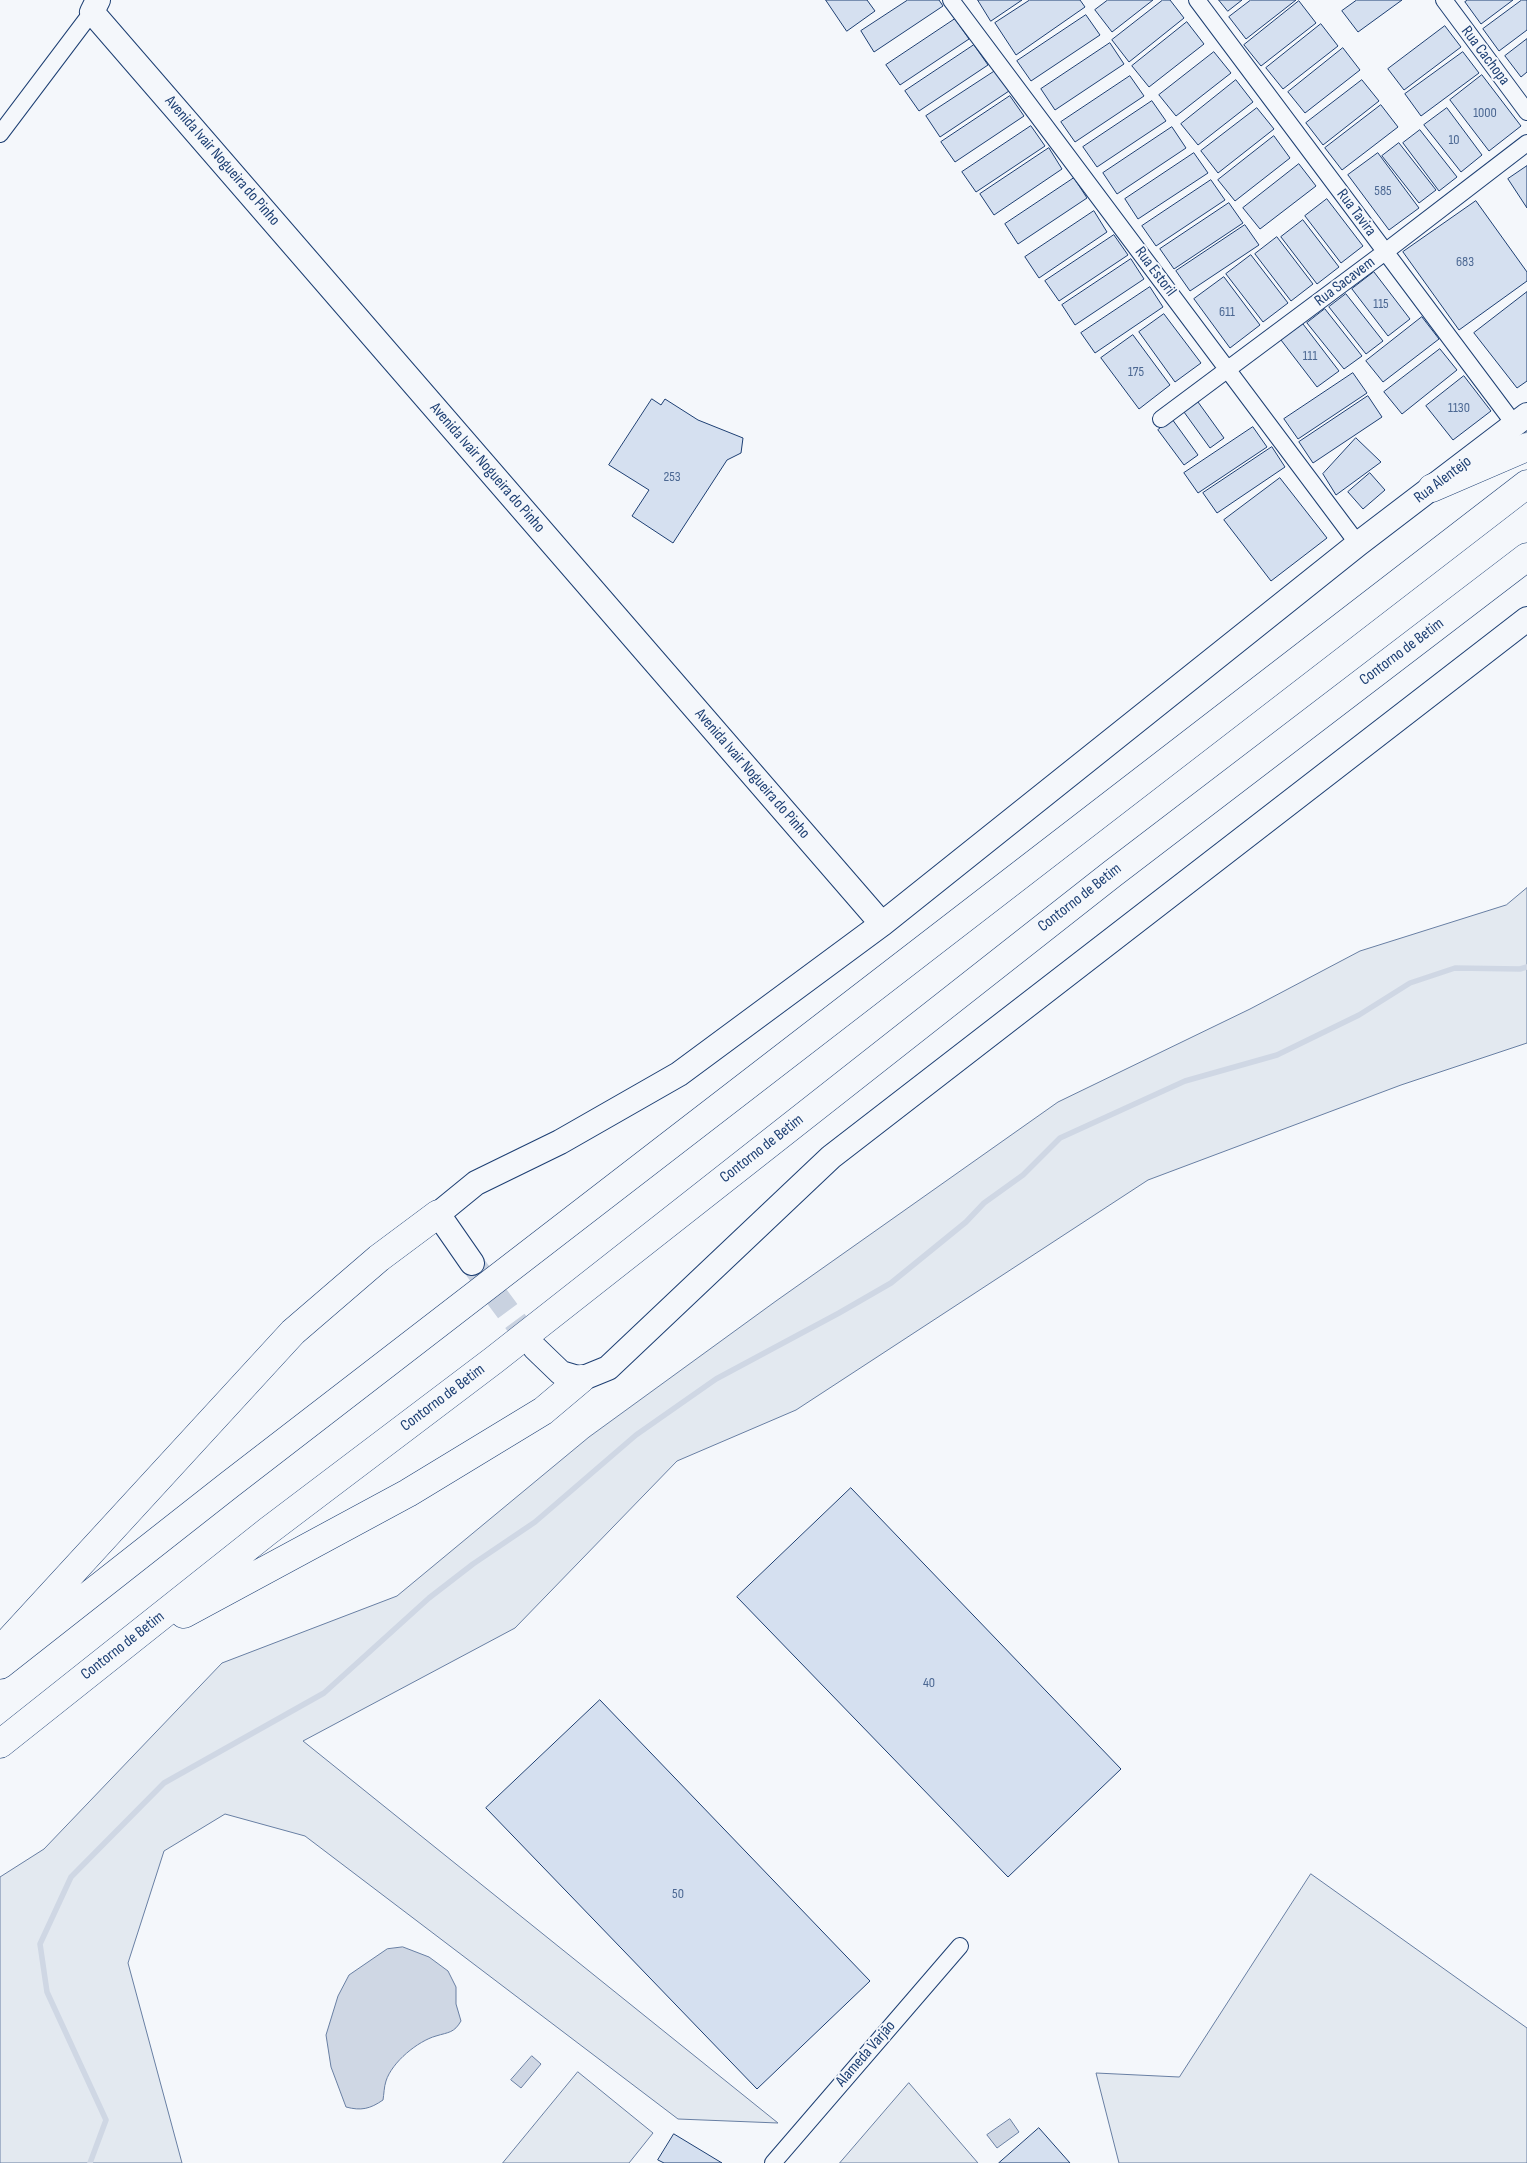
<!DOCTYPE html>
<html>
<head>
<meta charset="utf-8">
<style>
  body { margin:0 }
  canvas { display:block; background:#f4f7fb }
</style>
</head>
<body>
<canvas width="1527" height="2163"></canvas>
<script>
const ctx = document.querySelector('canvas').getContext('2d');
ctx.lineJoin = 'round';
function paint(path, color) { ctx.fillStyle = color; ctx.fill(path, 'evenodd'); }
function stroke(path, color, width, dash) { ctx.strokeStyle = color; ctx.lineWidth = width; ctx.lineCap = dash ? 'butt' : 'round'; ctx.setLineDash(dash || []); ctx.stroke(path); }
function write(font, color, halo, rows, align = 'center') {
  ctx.font = font + ' "Sofia Sans Condensed",sans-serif'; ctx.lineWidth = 4; ctx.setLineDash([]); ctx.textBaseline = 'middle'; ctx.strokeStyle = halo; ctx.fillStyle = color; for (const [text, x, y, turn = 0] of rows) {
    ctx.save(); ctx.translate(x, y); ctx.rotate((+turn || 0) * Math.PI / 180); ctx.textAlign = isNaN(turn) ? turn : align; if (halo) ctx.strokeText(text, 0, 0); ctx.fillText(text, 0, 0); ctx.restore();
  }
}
const green = new Path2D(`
  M1527,888V1043L1401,1085L1148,1180L796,1410L677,1461L515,1628L303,1741L778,2123L678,2119L305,1836L225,1814L164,1851L128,1963L182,2163H0V1877L44,1849L222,1663L397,1596L589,1437L776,1301L1058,1102L1250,1009L1360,951L1506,905Z
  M1311,1874L1527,2028V2163H1119L1096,2073L1179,2077Z
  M578,2072L653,2133L629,2163H503Z
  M909,2083L978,2163H840Z`);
const water = new Path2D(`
  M403,1947L429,1957L448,1971L456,1987V2004L461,2021C454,2033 449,2032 436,2036C418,2041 392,2062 386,2081C384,2087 384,2094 383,2100C370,2109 361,2111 346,2107L331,2067L326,2035L338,1996L349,1975L387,1949Z
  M532,2056L541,2064L521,2088L511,2080Z
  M1010,2119L1019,2132L997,2148L987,2135Z`);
const stream = new Path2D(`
  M90,2163L106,2120L47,1992L40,1944L71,1877L164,1783L324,1693L429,1598L473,1564L535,1522L636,1435L716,1379L839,1313L891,1283L966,1222L984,1203L1023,1175L1060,1138L1185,1081L1277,1055L1359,1015L1410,983L1455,968L1520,969L1527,967`);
const building = new Path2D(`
  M826,0H867L875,11L847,31Z
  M908,0H939L943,6L874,52L861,31Z
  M978,0H1022L991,21Z
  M1030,0H1080L1085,7L1016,55L995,23Z
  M1108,0H1153L1112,32L1095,10Z
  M1163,0H1170L1184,18L1129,62L1112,40Z
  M1219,0H1242L1228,11Z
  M1251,0H1296L1246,39L1229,17Z
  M1357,0H1402L1358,32L1342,11Z
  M1468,0H1513L1481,24L1465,2Z
  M1522,0H1527V30L1499,51L1483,29Z
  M1299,1L1316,23L1261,66L1244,45Z
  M1086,15L1100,35L1031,81L1017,61Z
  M955,19L969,39L900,85L886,65Z
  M1187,22L1204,44L1149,87L1132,66Z
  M1321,24L1338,46L1283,89L1266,68Z
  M1445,26L1461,47L1404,90L1388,69Z
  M1527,39V72L1521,77L1505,56Z
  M1110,43L1124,64L1055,110L1041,89Z
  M974,45L988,65L919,111L905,91Z
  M1343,48L1360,70L1305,113L1288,92Z
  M1214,52L1231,73L1176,116L1159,95Z
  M1463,52L1479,73L1421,116L1405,94Z
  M995,71L1009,91L940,137L926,116Z
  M1482,75L1521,126L1489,151L1450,100Z
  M1130,76L1144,96L1075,142L1061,122Z
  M1236,80L1253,102L1198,145L1181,124Z
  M1362,80L1379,101L1323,145L1306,123Z
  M1010,96L1024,116L955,162L941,142Z
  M1152,101L1166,121L1097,167L1083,147Z
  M1381,105L1398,127L1342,170L1325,148Z
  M1257,108L1274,129L1218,173L1201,151Z
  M1447,108L1482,155L1461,172L1424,125Z
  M1031,126L1045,146L976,192L962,172Z
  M1172,127L1186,148L1117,194L1103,173Z
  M1420,130L1457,177L1439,191L1403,143Z
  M1274,136L1290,158L1235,201L1218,180Z
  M1399,143L1436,190L1419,203L1382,156Z
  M1049,148L1062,169L994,215L980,194Z
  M1194,153L1208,173L1138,219L1125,199Z
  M1378,153L1419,208L1389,230L1348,175Z
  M1299,164L1316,186L1260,229L1243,208Z
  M1527,166V208L1508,179Z
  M1074,178L1087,198L1018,244L1005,224Z
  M1211,180L1225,200L1156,246L1142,226Z
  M1327,199L1363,246L1341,263L1305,216Z
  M1476,201L1527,272V281L1459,330L1403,252Z
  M1229,203L1243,223L1174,269L1160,249Z
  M1094,211L1107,232L1039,278L1025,257Z
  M1303,220L1339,267L1317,284L1281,237Z
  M1245,225L1259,245L1190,291L1176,271Z
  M1114,235L1128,255L1059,301L1045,281Z
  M1277,237L1313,284L1291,301L1255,254Z
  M1251,255L1288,303L1263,322L1226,274Z
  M1131,259L1144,279L1075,325L1062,305Z
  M1374,272L1410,319L1388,336L1352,289Z
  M1224,277L1260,325L1230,348L1194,299Z
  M1150,287L1163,307L1095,353L1081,333Z
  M1527,292V381L1517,388L1474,333Z
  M1346,294L1383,341L1366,354L1329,307Z
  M1325,309L1362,356L1344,369L1307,323Z
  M1164,314L1201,363L1175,382L1139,332Z
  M1422,317L1439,339L1383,382L1366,361Z
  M1303,324L1339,371L1317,387L1281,340Z
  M1133,335L1170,385L1139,409L1101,358Z
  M1440,349L1457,370L1402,414L1384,392Z
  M1353,373L1367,393L1298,439L1284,419Z
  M1464,376L1491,411L1453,440L1426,406Z
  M1368,396L1382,417L1313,463L1299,442Z
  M652,399L661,405L665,399L698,420L743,438L741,453L727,460L673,543L632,516L649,490L609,465Z
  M1198,402L1224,438L1210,448L1184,412Z
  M1172,419L1198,455L1184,465L1158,430Z
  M1253,427L1267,447L1198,493L1184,473Z
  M1356,438L1381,462L1336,495L1323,474Z
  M1272,447L1285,467L1217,513L1203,493Z
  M1370,473L1385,490L1363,509L1348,492Z
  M1280,478L1327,538L1271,581L1224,520Z
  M851,1488L1121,1769L1008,1877L737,1597Z
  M600,1700L870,1981L757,2089L486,1808Z
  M1039,2128L1070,2163H999Z
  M674,2134L722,2163H664L658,2160Z`);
const secondaryTunnel = new Path2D(`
  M472,1263L535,1348`);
const street = new Path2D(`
  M951,0L1358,544
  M1197,0L1515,425
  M1444,0L1527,112
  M0,134L92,12
  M1161,419L1385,252L1527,143
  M773,2163L960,1946`);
const secondary = new Path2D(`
  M98,0L92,12L882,924
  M472,1263L438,1214L476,1183L560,1142L679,1074L882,924L1358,544L1527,415
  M535,1348L561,1373L581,1379L608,1368L831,1157L1527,619`);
const highway = new Path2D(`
  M1432,488L1527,447
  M184,1614L408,1493L543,1411L581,1379
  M9,1641L293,1332L379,1258L438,1214
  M0,1665L229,1485L1527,484
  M0,1744L268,1531L494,1360L1112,874L1527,557`);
const numberNames = [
  ["1000",1485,113],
  ["10",1454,140],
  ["585",1383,191],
  ["683",1465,262],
  ["115",1381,304],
  ["611",1227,312],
  ["111",1310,356],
  ["175",1136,372],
  ["1130",1459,408],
  ["253",672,477],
  ["40",929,1683],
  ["50",678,1894]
];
const streetNames = [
  ["Rua Cachopa",1485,56,53],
  ["Avenida Ivair Nogueira do Pinho",222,161,49],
  ["Rua Tavira",1356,213,53],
  ["Rua Estoril",1155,272,53],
  ["Rua Sacavem",1345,282,-37],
  ["Avenida Ivair Nogueira do Pinho",487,468,49],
  ["Rua Alentejo",1443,480,-37],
  ["Contorno de Betim",1402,652,-37],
  ["Avenida Ivair Nogueira do Pinho",752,774,49],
  ["Contorno de Betim",1080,898,-38],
  ["Contorno de Betim",762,1149,-38],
  ["Contorno de Betim",443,1398,-37],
  ["Contorno de Betim",123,1646,-38],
  ["Alameda Varjão",866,2054,-49]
];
paint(green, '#e3e9f0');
stroke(green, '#687fa3', 1);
paint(water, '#cfd7e4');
stroke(water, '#687fa3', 1);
stroke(stream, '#cfd7e4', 5.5);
paint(building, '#d5e0f0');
stroke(building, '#1d3f73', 1);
stroke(secondaryTunnel, '#c9d2e0', 24, [24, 12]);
stroke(street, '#1d3f73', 18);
stroke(secondary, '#1d3f73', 26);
stroke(highway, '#1d3f73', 29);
stroke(street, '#f4f7fb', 16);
stroke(secondary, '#f4f7fb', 24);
stroke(highway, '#f4f7fb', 28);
write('14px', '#4b6792', null, numberNames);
write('16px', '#1d3f73', '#f4f7fb', streetNames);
</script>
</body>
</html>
